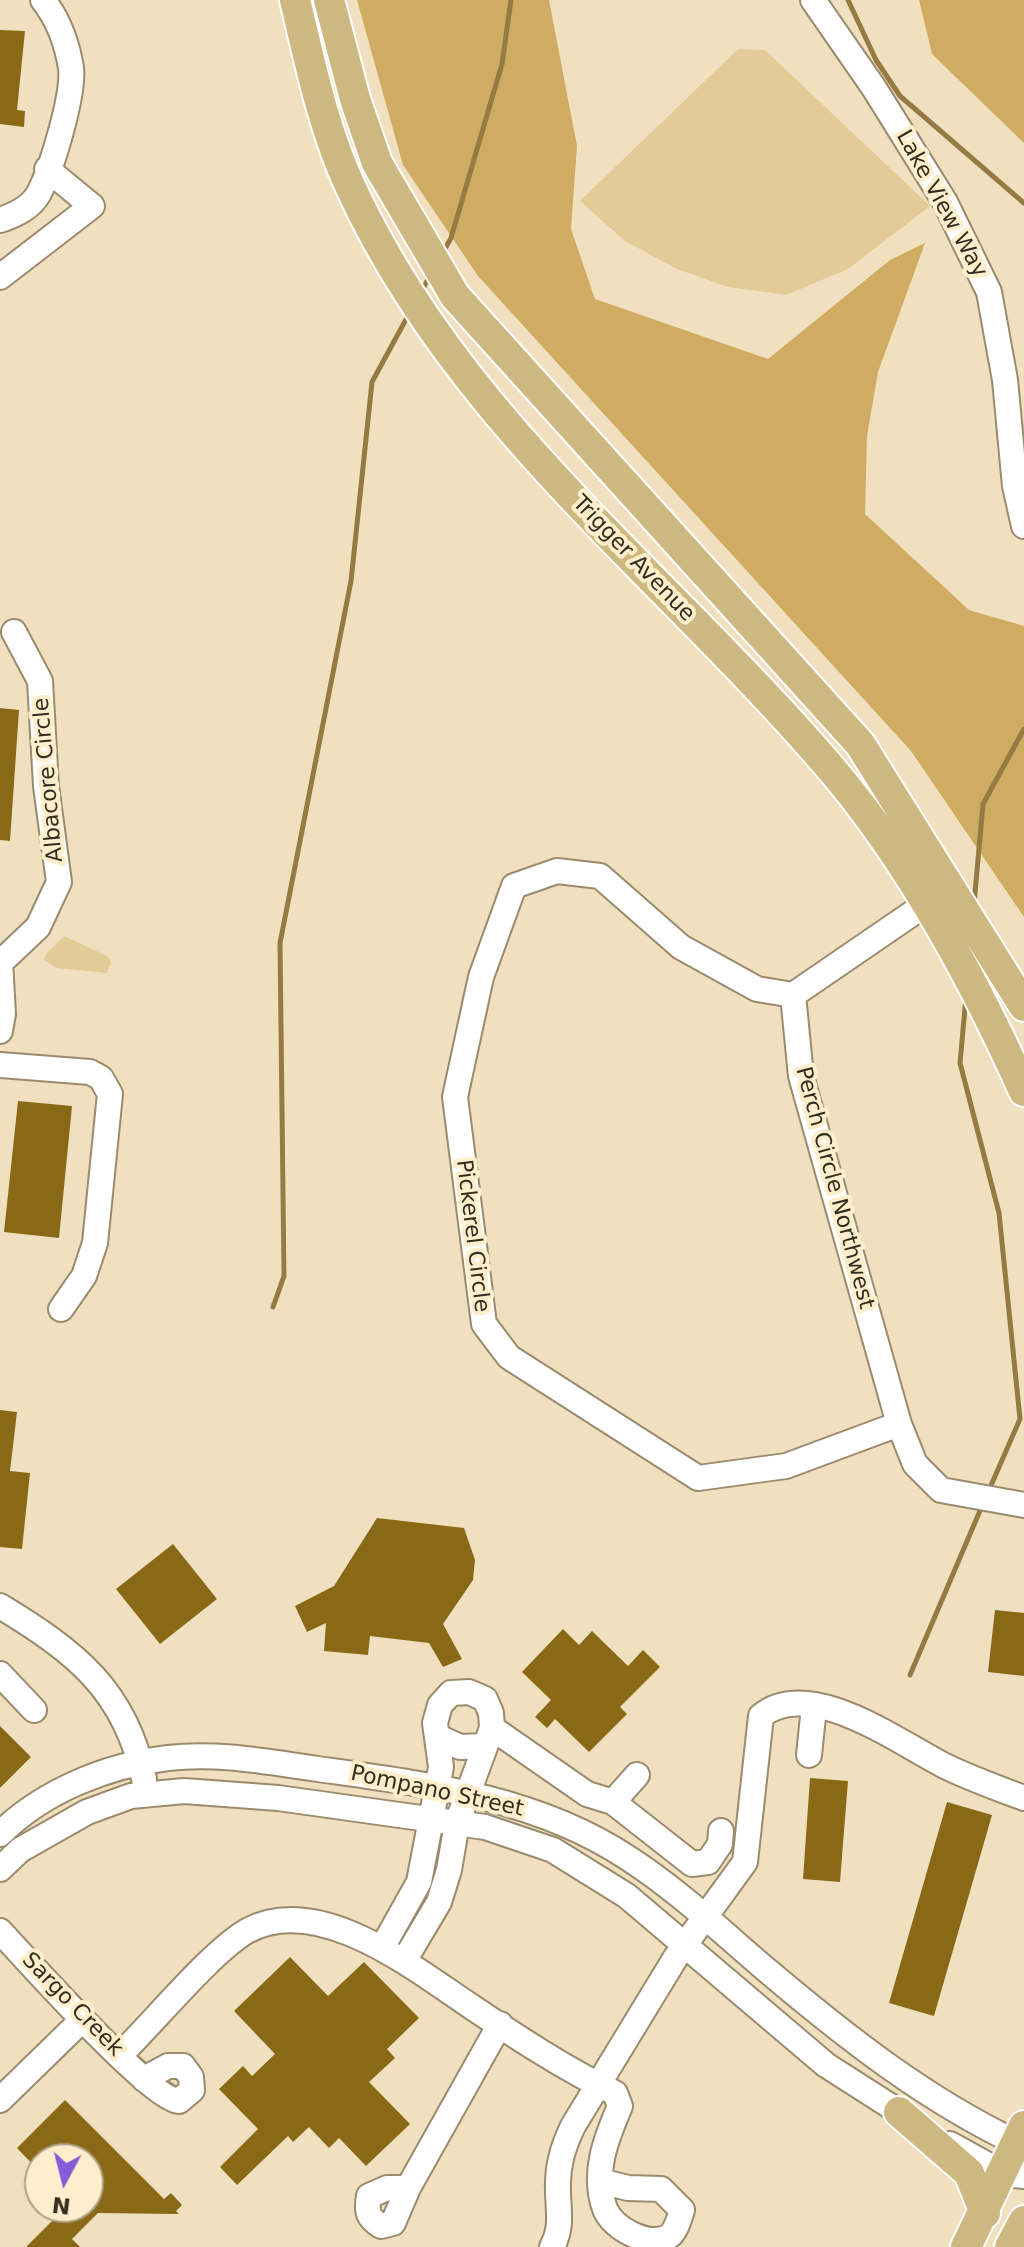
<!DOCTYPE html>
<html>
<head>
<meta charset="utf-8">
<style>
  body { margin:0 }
  #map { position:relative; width:1024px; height:2247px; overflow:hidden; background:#f0e0bf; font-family:"DejaVu Sans",sans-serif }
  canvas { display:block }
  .north { position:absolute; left:24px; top:2143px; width:80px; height:80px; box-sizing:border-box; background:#feeecc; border:2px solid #ada187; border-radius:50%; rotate:187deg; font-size:22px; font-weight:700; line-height:32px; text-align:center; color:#332d20 }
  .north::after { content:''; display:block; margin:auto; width:28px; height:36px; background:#845cd7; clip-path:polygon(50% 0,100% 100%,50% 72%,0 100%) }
</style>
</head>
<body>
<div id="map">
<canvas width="1024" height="2247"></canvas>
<div class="north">N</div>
</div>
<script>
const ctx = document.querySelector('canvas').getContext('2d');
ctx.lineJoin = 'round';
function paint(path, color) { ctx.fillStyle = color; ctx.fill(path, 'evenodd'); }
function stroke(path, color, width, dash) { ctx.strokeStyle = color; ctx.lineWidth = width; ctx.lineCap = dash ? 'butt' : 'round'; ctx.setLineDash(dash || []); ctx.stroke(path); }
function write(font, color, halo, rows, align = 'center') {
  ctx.font = font + ' "DejaVu Sans",sans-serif'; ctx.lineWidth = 8; ctx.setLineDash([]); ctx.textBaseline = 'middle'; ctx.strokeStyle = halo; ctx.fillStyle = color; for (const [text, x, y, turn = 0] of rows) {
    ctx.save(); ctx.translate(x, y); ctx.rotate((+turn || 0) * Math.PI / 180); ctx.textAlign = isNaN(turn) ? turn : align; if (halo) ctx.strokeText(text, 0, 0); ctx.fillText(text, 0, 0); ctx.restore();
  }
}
const green = new Path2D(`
  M738,49L765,50L930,206L848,269L786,295L728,287L677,269L625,241L580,201Z
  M64,936L107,956L111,962L107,973L56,968L44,960L46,954Z`);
const forest = new Path2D(`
  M357,0H549L577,146L571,229L595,299L768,359L890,260L925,243L878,372L867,436L865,514L969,610L1024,626V917L911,751L478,276L403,165Z
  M919,0H1024V143L932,54Z`);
const stream = new Path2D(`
  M848,0L876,60L900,96L1024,203
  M442,254L451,238L502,64L511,0
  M421,293L431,273
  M974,904L983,804L1024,729
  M966,997L960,1063L999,1213L1020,1419L989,1490
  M273,1307L284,1276L280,943L351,581L372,382L410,312
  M910,1675L982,1506`);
const building = new Path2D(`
  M0,30L25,31L17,110L25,111L24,127L0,124Z
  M0,708L19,710L10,841L0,840Z
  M18,1101L72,1106L59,1238L4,1232Z
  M0,1410L17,1412L10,1471L30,1473L22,1549L0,1547Z
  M377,1518L464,1528L475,1560L473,1580L443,1624L462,1659L443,1667L429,1643L370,1636L368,1655L324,1651L326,1623L307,1632L295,1606L334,1586Z
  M173,1544L217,1599L160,1644L116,1589Z
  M995,1610L1024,1613V1676L988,1672Z
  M563,1629L579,1645L592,1631L628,1666L643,1650L660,1667L620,1707L627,1714L589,1752L555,1719L547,1728L535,1717L551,1700L522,1672Z
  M0,1726L31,1757L0,1788Z
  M810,1778L848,1781L840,1882L803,1879Z
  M947,1802L992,1815L934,2016L889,2003Z
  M290,1957L328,1996L364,1962L419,2018L387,2049L395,2058L369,2082L410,2124L366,2166L339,2138L329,2148L309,2127L293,2142L288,2136L237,2185L220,2167L258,2129L219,2089L243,2066L252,2076L275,2054L234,2011Z
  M65,2100L164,2199L171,2193L182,2205L176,2211L179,2214L98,2213L72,2239L80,2247H26L66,2207H88V2159H40V2172L17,2148Z`);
const minor = new Path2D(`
  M813,0L874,88L945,202L989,292L1005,380L1015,486L1024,526
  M0,220C15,215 31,208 39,193C52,168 74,95 71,68C67,43 58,19 43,0
  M0,277L92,206L47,169
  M0,961L3,1014L0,1031
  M1,962L38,927L59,882L46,786L40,681L14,632
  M793,995L757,989L681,947L600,876L557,871L514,886L481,977L455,1097L484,1324L509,1357L698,1478L786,1466L899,1424
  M793,995L801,1076L899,1424L915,1464L941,1490L1024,1505
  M793,995L939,895
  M0,1065L90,1072L101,1078L110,1094L95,1243L84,1276L61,1309
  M0,1606C74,1651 125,1689 144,1779
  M0,1674L34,1710
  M492,1728L587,1794L613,1802L692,1864L708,1862L720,1844L721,1831
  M438,1737L460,1747L483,1746
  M809,1755L814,1707
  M613,1802L637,1775
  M0,1834C43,1791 108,1765 168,1758C218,1752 268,1762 318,1769C425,1784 536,1797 628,1858C679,1891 723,1933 769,1972C846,2037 925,2099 1017,2143L1024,2153
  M0,1869L20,1850L87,1812L131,1796L184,1791L278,1798L485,1827L553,1850L627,1896L826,2065L912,2120
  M0,1931C25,1958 152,2100 179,2101L192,2090L191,2077L183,2066H168L144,2079
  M382,1948L419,1882L441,1767L435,1723L440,1705L451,1693L469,1692L485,1699L491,1713L492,1728L457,1823L449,1870L439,1902L404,1961
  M120,2055C154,2022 211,1952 247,1931C318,1892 412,1967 469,2005C515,2036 565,2069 615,2093L620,2106C606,2139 592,2173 605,2209C613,2229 648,2247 668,2237C676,2232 679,2219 682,2210L661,2189L628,2188L600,2181
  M0,2100L82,2020
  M950,2144L1004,2174L1024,2176
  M408,2188L393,2223L381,2226C368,2218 366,2212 369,2196L387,2188H408L500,2024
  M552,2247C563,2227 558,2211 558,2190C557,2166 563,2147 573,2126L676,1957L745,1862L761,1716C809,1676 898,1742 943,1765C969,1778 997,1788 1024,1798`);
const major = new Path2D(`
  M295,0C310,62 323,128 350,186C456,419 665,575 828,765C908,858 974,980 1024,1091
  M329,0L355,99L377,163L455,296L860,744L1024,1006
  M899,2112L969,2173L985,2213
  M966,2247L1024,2126
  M1010,2247L1024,2221`);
const streetNames = [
  ["Lake View Way",941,204,61],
  ["Trigger Avenue",633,559,46],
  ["Albacore Circle",49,780,-95],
  ["Perch Circle Northwest",834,1188,75],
  ["Pickerel Circle",472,1236,83],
  ["Pompano Street",437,1792,12],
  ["Sargo Creek",72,2005,46]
];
paint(green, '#e3cb98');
paint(forest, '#cfac61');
stroke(stream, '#957b43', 5);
paint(building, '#896916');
stroke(minor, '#9a8b6d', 28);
stroke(major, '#fff', 34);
stroke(minor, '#fff', 24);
stroke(major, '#ceb882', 30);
write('22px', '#332d20', '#feeecc', streetNames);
</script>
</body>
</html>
